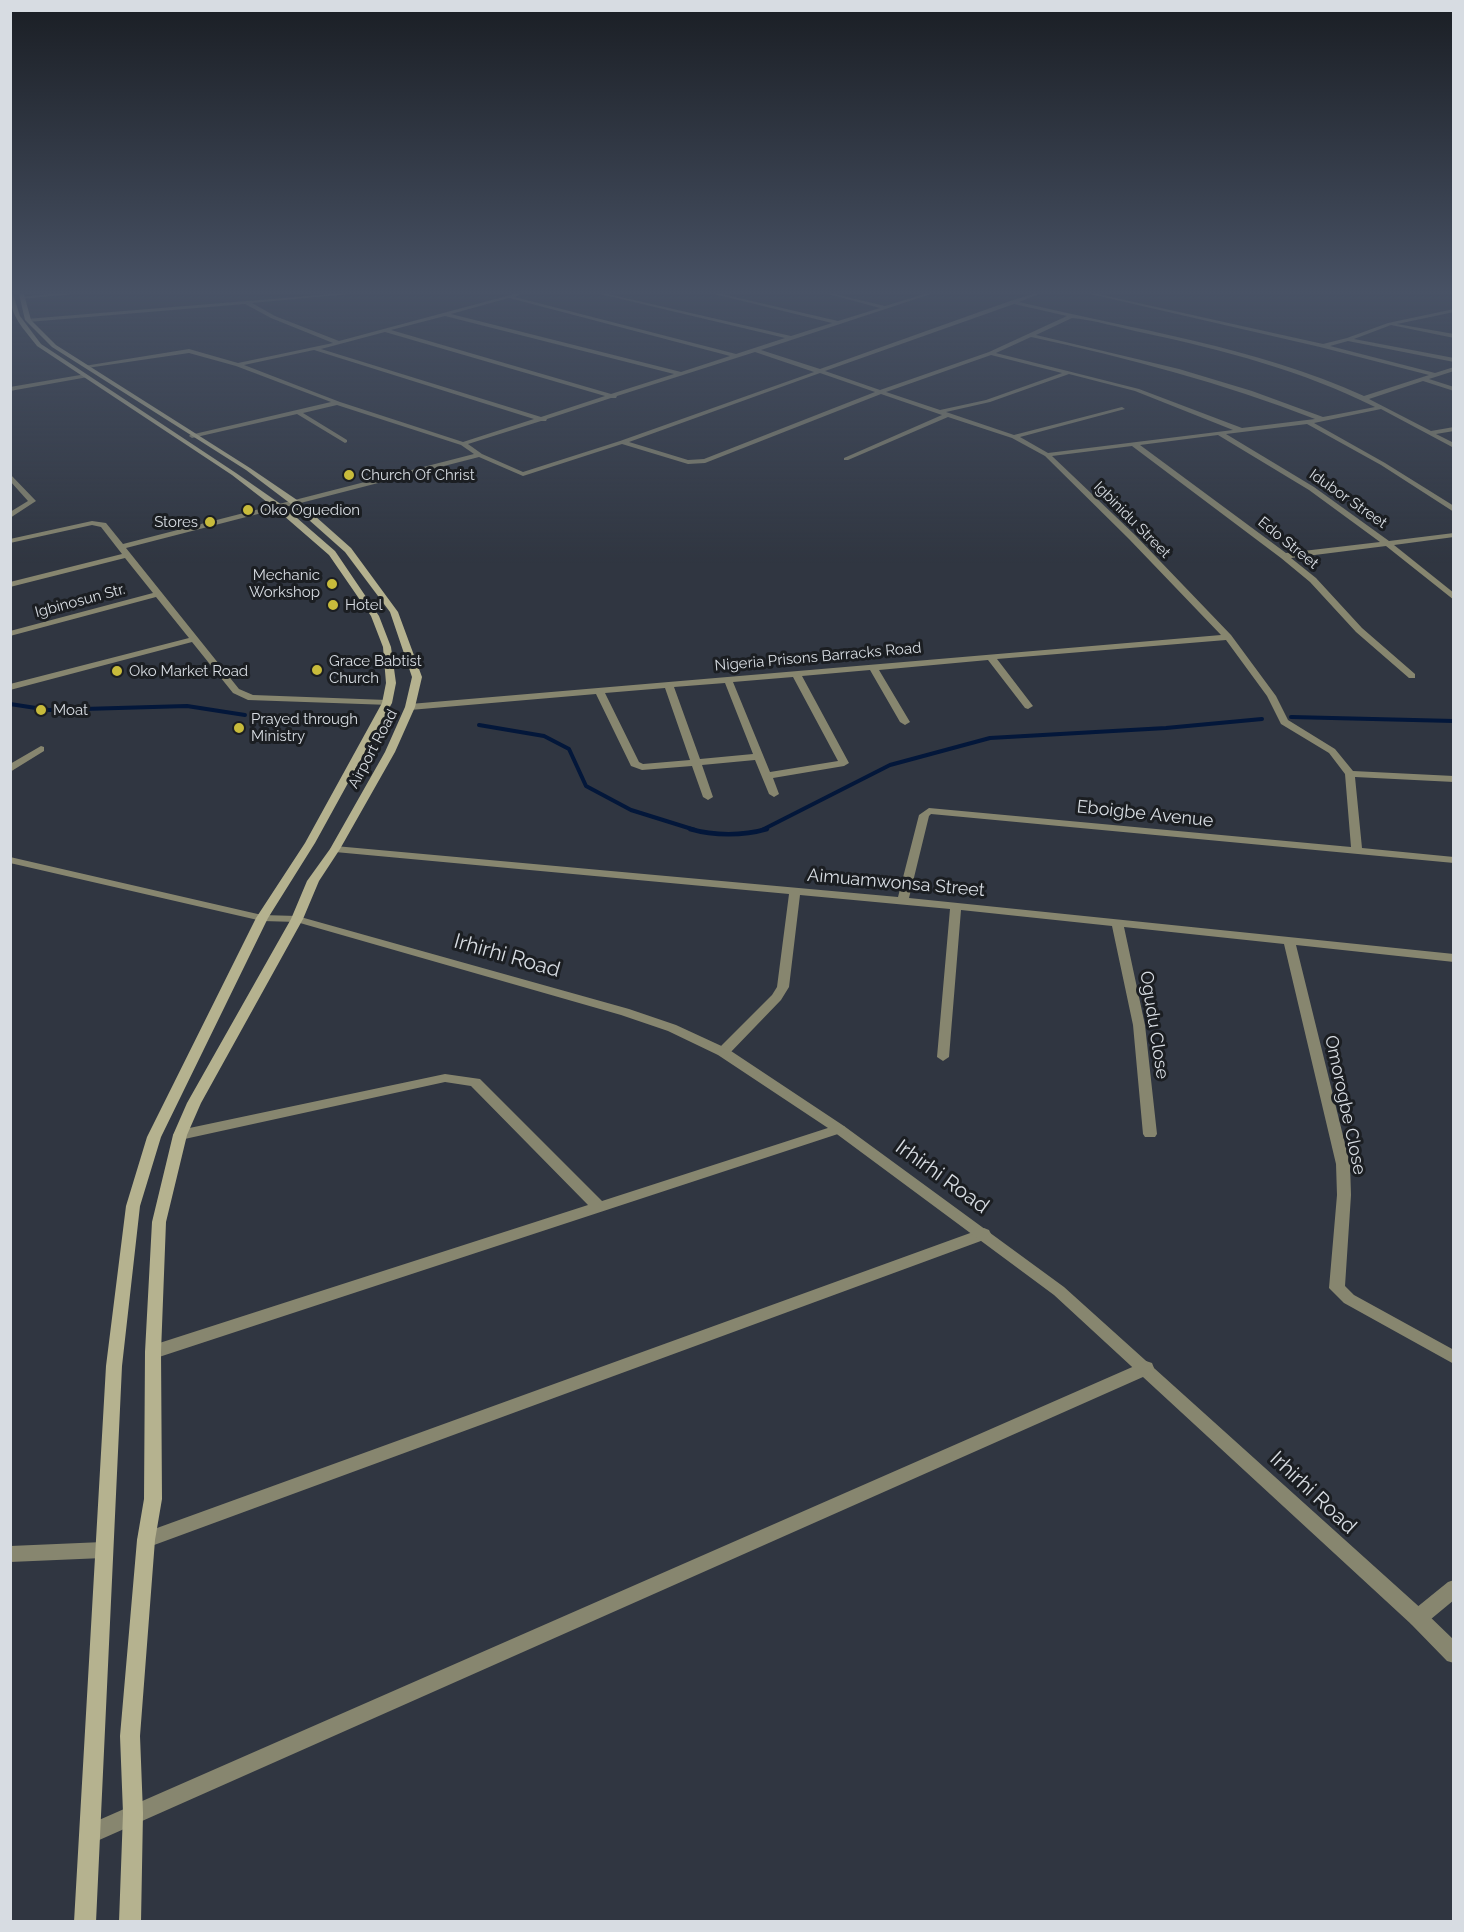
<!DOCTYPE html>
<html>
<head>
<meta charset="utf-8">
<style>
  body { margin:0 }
  #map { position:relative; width:1464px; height:1932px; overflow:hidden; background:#303641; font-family:Raleway,sans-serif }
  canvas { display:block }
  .frame { position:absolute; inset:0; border:12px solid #d7dce2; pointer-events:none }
</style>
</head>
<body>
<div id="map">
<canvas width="1464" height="1932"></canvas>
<div class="frame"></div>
</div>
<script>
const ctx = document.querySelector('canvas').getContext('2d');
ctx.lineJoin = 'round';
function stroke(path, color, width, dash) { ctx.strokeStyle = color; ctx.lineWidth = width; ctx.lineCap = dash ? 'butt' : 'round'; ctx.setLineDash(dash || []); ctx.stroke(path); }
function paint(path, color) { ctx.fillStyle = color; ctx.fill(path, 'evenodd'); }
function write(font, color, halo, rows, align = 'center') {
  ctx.font = font + ' Raleway,sans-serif'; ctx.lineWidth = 6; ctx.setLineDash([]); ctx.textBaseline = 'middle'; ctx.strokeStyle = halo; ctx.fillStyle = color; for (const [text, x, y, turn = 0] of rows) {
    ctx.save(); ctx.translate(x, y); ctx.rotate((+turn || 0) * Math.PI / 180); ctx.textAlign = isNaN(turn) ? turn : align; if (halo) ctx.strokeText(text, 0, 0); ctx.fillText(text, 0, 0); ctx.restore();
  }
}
const streamFar1 = new Path2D(`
  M10,704L49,710L187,706L245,715
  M1291,717L1454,721
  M479,725L544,736L569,749L586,786L631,810L695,830
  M762,830L890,765L990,738L1166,728L1262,719`);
const stream = new Path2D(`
  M690,829C714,836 743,836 767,829`);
const minor = new Path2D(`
  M51,294H74L22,299L19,297Z
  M332,294H350L252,303L275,316L339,341L514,294H521L515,297L736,354L785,338L600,294H608L791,336L832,323L714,294H722L838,321L880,308L828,294H835L885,306L924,294H931L761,350L820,369L1010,301L1033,294H1039L1019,302C1135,330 1254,346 1364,396L1429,375L1320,347L1090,294H1098L1323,344L1347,338L1388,323L1454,309V312L1397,324L1454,334V338L1391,325L1354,339L1454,358V362L1348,341L1330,346L1435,373L1454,367V371L1429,379L1454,387V391L1423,381L1369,399L1431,431L1454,427V431L1436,434L1454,443V448L1381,409L1314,423L1385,463L1454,506V512L1381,465L1307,424L1226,434L1314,487L1389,541L1454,533V537L1394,545L1454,593V600L1386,546L1291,558L1316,578L1362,628L1415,674V678H1409L1356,632L1310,582L1281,558L1132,446L1052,456L1135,535L1231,635L1276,696L1288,720L1335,749L1353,771L1454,776V782L1355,777L1362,848L1454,857V863L931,814L929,816L909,898L1454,954V962L1296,945L1350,1164L1351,1195L1345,1286L1354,1295L1454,1350V1364L1344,1303L1329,1288L1337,1195L1336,1164L1284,944L1124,927L1145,1025L1157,1134L1155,1137H1145L1143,1134L1133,1025L1112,926L961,910L949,1057L943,1061L937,1057L950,909L800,895L789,987L781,1000L728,1055H718L717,1052L718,1049L772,995L777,987L789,894L335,852L330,849L335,846L898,897L919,815L929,808L1351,847L1345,774L1329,753L1281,724L1267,696L1226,640L997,659L1033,706L1028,709L1025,708L988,660L879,670L910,722L905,725L900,722L870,670L802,676L849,763L844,766L773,778L779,794L774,797L769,794L755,760L702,765L713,797L708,800L703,797L692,766L642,770L631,766L596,694L410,710L405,707L410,704L1221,635L1129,539L1045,456L1012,438L948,417L848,460H844V458L942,415L881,394L705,463L688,464L622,444L523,476L479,457L126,548L239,689L253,695L387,700L390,701V705L248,700L233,693L192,642L10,690V684L189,638L156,597L10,636V631L153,593L125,558L10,587V582L122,554L101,527L92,525L10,543V539L92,521L106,523L123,544L474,454L461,445L337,405L303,413L347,440V442L345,443L297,414L192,438L189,436L190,435L331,402L236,366L189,353L87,368L84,366L189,349L238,363L333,343L271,318L245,304L28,322L26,319ZM509,298L730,356L681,372L451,314ZM1014,304L1067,316L989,352L880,390L825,371ZM445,316L674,374L611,394L391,330ZM1072,318C1095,320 1120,328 1144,333C1224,350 1303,371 1375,407L1323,417L1252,391L1179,369L1036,335ZM385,332L605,396L541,417L321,349ZM1031,337C1128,358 1223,383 1315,419L1242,428L1139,389L996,353ZM314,350L534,419L463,442L340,402L244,365ZM755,352L814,372L620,441L523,472L482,454L468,444L541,421H546L547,419L611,398H616L617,396ZM991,355L1062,373L986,400L940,410L886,392ZM820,373L875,392L704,459L688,460L629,442ZM1069,374L1135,391L1233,430L1048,453L1020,437L1125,409L1122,407L1014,435L946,412L990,402ZM1218,435L1309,490L1380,542L1286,553L1140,445ZM793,677L838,761L770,772L733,682ZM725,683L753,754L700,759L674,687ZM665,688L690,760L643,764L639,762L605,693Z
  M86,374L88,377L10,391V387Z
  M10,474L36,501L10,518V512L28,501L10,481Z
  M41,746L44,747V751L10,772V764Z
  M10,857L262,915L297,916L303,919L297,922L262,921L10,863Z
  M445,1074L480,1079L602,1201L834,1126H844L846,1129L844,1132L153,1359L147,1357L145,1352L147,1347L588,1205L471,1086L445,1082L180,1140L175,1138L173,1135L175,1132L180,1130Z
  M984,1228L989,1230L991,1234L989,1238L146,1548L140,1546L137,1540L140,1534L146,1532Z
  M1146,1361L1152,1363L1154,1368L1152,1373L97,1841L90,1844L83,1841L80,1834L83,1827Z
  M103,1542L109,1544L112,1550L109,1556L103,1558L10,1562V1546Z
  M1454,1580V1600L1425,1624L1418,1627L1411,1624L1409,1618L1411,1612L1448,1582Z`);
const tertiary = new Path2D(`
  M297,916L629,1009L676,1025L728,1049L844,1126L1064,1287L1425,1612L1454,1640V1663L1447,1661L1411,1624L1054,1295L834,1132L718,1055L668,1031L621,1015L293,921L291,919L293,917Z`);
const secondary = new Path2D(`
  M10,294H13L20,316L41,344L236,473L282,505L335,551L379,616L391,647L396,683L392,703L315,843L268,918L161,1137L140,1206L122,1366L96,1922H74L106,1366L126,1206L147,1137L256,918L305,843L382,703L386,683L383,647L371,616L329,555L276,509L232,475L37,346C24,329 10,316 10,294Z
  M19,294H24L31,320L56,345L250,468L297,500L351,548L398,612L422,677L415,707L395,752L340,849L319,881L303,919L201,1103L187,1135L166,1222L161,1352L162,1499L155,1540L140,1736L143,1813L141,1922H119L123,1813L120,1736L137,1540L144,1499L145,1352L152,1222L173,1135L187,1103L291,919L307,881L330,849L385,752L405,707L412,677L390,612L345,552L291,504L246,470L52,347L25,320Z`);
const markers = [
  [349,475,6,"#c8bb3b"],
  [248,510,6,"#c8bb3b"],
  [210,522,6,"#c8bb3b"],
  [332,584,6,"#c8bb3b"],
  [333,605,6,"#c8bb3b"],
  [317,670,6,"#c8bb3b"],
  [117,671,6,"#c8bb3b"],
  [41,710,6,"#c8bb3b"],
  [239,728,6,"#c8bb3b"]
];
const farPoinames = [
  ["Church Of Christ",361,475],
  ["Oko Oguedion",260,510],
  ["Stores",198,522,"right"],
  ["Mechanic",320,575,"right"],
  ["Workshop",320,592,"right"],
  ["Hotel",345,605],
  ["Grace Babtist",329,661],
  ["Church",329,678],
  ["Oko Market Road",129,671],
  ["Moat",53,710],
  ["Prayed through",251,719],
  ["Ministry",251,736]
];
const farStreetnames = [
  ["Idubor Street",1348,499,35],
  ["Igbinidu Street",1132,520,45],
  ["Edo Street",1288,543,39],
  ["Igbinosun Str.",80,601,-15],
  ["Nigeria Prisons Barracks Road",818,657,-5],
  ["Airport Road",373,749,-62]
];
const streetNames = [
  ["Eboigbe Avenue",1145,814,6],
  ["Aimuamwonsa Street",896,883,5],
  ["Ogudu Close",1154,1025,81],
  ["Omorogbe Close",1345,1105,78]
];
const nearStreetnames = [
  ["Irhirhi Road",507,956,16],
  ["Irhirhi Road",942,1177,36],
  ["Irhirhi Road",1313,1493,43]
];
stroke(streamFar1, '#03173a', 4);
stroke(stream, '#03173a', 4.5);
paint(minor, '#87866f');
paint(tertiary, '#87866f');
paint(secondary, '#b5b28f');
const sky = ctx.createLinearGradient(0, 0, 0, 564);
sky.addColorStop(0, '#1a1e24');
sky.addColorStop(0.52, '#485265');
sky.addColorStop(1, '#48526500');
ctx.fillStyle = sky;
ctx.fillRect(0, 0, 1464, 564);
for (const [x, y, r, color] of markers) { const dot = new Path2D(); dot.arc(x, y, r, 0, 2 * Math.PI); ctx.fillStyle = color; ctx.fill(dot); stroke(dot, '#1b1e22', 2); }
write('15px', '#d7dce2', '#1b1e22', farPoinames, 'left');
write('15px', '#d7dce2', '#1b1e22', farStreetnames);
write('18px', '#d7dce2', '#1b1e22', streetNames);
write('21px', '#d7dce2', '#1b1e22', nearStreetnames);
</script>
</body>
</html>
